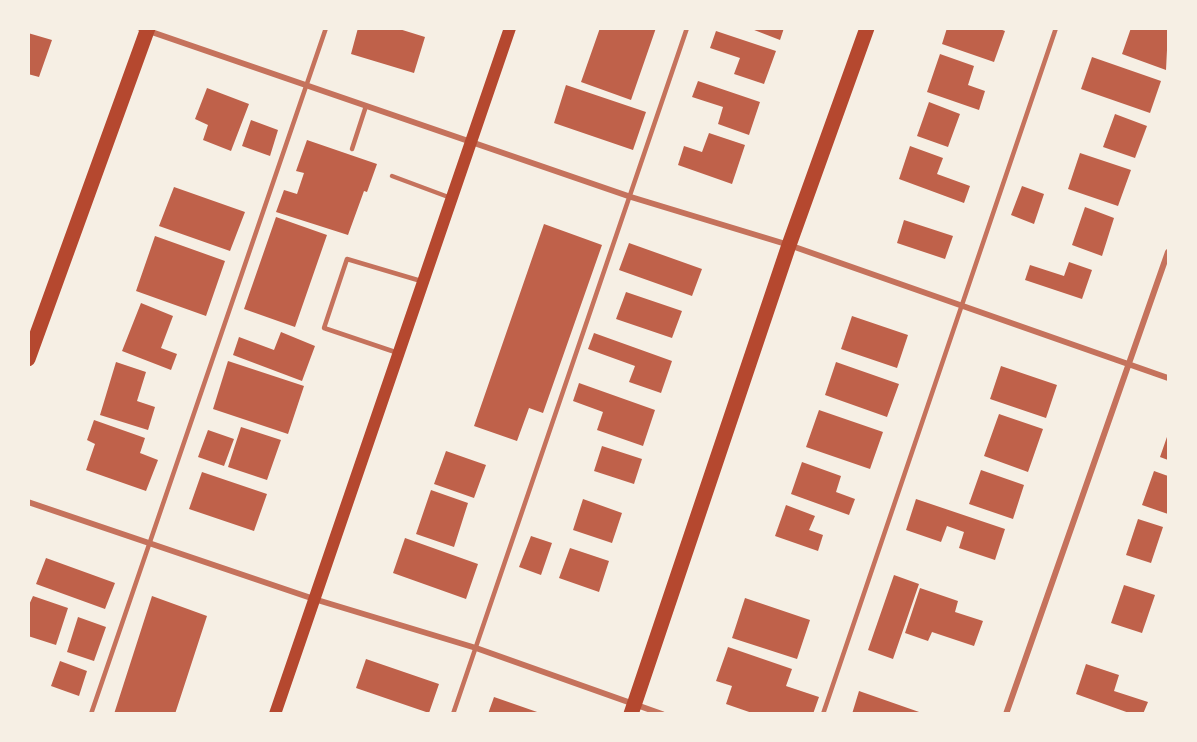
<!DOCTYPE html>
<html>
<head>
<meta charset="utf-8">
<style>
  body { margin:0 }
  #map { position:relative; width:1197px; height:742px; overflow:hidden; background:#f6efe4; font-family:"Asap Condensed",sans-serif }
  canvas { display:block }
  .frame { position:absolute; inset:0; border:30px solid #f6efe4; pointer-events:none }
</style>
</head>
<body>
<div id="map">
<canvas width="1197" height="742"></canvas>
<div class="frame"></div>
</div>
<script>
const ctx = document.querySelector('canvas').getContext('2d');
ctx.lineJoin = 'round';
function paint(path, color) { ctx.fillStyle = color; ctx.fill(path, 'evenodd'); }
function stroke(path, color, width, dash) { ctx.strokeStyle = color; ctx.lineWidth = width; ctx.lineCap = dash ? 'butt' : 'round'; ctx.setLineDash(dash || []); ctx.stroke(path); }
const building = new Path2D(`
  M358,28H396L425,37L414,73L351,54Z
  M600,28H656L631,100L581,82Z
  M749,28H784L780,40Z
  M947,28H997L1005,31L994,62L942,44Z
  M1131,28L1168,30L1166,70L1122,54Z
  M716,31L776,51L764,84L734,74L740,58L710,48Z
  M28,33L52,40L39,77L28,74Z
  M940,54L974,66L968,85L985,91L979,110L927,92Z
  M1092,57L1161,81L1150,113L1081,89Z
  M698,81L760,102L749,135L718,124L723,107L692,97Z
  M566,85L646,112L633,150L554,123Z
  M207,88L249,104L231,151L203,140L208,125L195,119Z
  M929,102L960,114L948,147L917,136Z
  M1115,114L1147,126L1135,158L1103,147Z
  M251,120L278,130L270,156L242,146Z
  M709,133L745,145L732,184L678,165L684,146L702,152Z
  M307,140L377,164L367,192L364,191L348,235L276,212L284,190L297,194L304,173L296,171Z
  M910,146L943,158L937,174L970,186L964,203L899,179Z
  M1080,153L1131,170L1118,206L1068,189Z
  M1022,186L1044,194L1034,224L1011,215Z
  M174,187L245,212L230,251L159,226Z
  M1085,207L1114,218L1102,256L1072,245Z
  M276,217L327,235L295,327L244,309Z
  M904,220L953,236L945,259L897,243Z
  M544,224L602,245L543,413L529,408L517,441L474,426Z
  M155,236L225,261L206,316L136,291Z
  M629,243L702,269L692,296L619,270Z
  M1069,262L1092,270L1082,299L1025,280L1030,265L1064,276Z
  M626,292L682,311L672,338L616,319Z
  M141,303L173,316L161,348L177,354L171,370L122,351Z
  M852,316L908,335L897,368L841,349Z
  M281,332L315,346L302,381L233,355L239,337L274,350Z
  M594,333L672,361L661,393L629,382L635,366L588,349Z
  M228,361L304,386L288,434L213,409Z
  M116,362L146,372L137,401L155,407L148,430L100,415Z
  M836,362L899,384L887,417L825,395Z
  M1001,366L1057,385L1046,418L990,399Z
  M579,383L655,410L643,446L597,430L603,412L573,401Z
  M819,410L883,432L870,469L806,447Z
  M999,414L1043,429L1028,472L984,456Z
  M94,420L145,438L140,453L158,460L146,491L86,470L95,444L87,440Z
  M241,427L281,440L267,480L228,467Z
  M208,430L234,439L224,466L198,457Z
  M1168,434V460L1160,457Z
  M602,446L642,459L634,484L594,471Z
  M446,451L486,465L474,498L434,484Z
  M802,462L841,476L836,492L855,499L849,515L791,494Z
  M981,470L1024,485L1013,519L969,504Z
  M1154,471L1168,476V514L1142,505Z
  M202,472L267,494L254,531L189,509Z
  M431,490L468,503L454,547L416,534Z
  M583,499L622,513L612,543L573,530Z
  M916,499L1005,529L995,560L959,548L964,532L947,526L941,542L906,530Z
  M786,505L815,516L809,530L823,535L818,551L775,536Z
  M1138,519L1163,527L1151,563L1126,555Z
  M531,536L552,543L541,575L519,567Z
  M405,538L478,564L466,599L393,573Z
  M570,548L609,561L599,592L559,578Z
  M46,558L115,583L105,609L36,584Z
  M894,575L919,584L893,659L868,650Z
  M1124,585L1155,595L1142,633L1111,623Z
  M920,588L958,601L955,612L983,621L974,646L932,632L928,641L905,633Z
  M33,596L68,608L56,645L28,636V607Z
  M152,596L207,616L175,714H114Z
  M745,598L810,620L797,659L732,638Z
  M78,617L106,627L94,661L67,652Z
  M728,647L792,669L786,686L819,697L813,714H755L726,704L732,686L716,681Z
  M366,659L439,684L429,713L356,688Z
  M60,661L87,671L79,696L51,686Z
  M1086,664L1119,675L1114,691L1148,702L1143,714H1132L1076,694Z
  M859,691L922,713V714H852Z
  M494,697L540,713V714H488Z`);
const service = new Path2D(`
  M352,149L366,106
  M392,176L451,198
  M398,353L324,328L347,259L421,281
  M91,714L326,28
  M453,714L687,28
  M823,714L1056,28`);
const minor = new Path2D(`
  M140,28L631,197L789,245L1168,378
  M28,502L314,599L476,648L662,714
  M1006,714L1168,252`);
const secondary = new Path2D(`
  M275,714L510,28`);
const primary = new Path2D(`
  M28,359L148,28
  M631,714L789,245L867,28`);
paint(building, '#bf614a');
stroke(service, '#c5725c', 4.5);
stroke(minor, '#c5725c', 6);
stroke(secondary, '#b5482f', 12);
stroke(primary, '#b5482f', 15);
</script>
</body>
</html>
